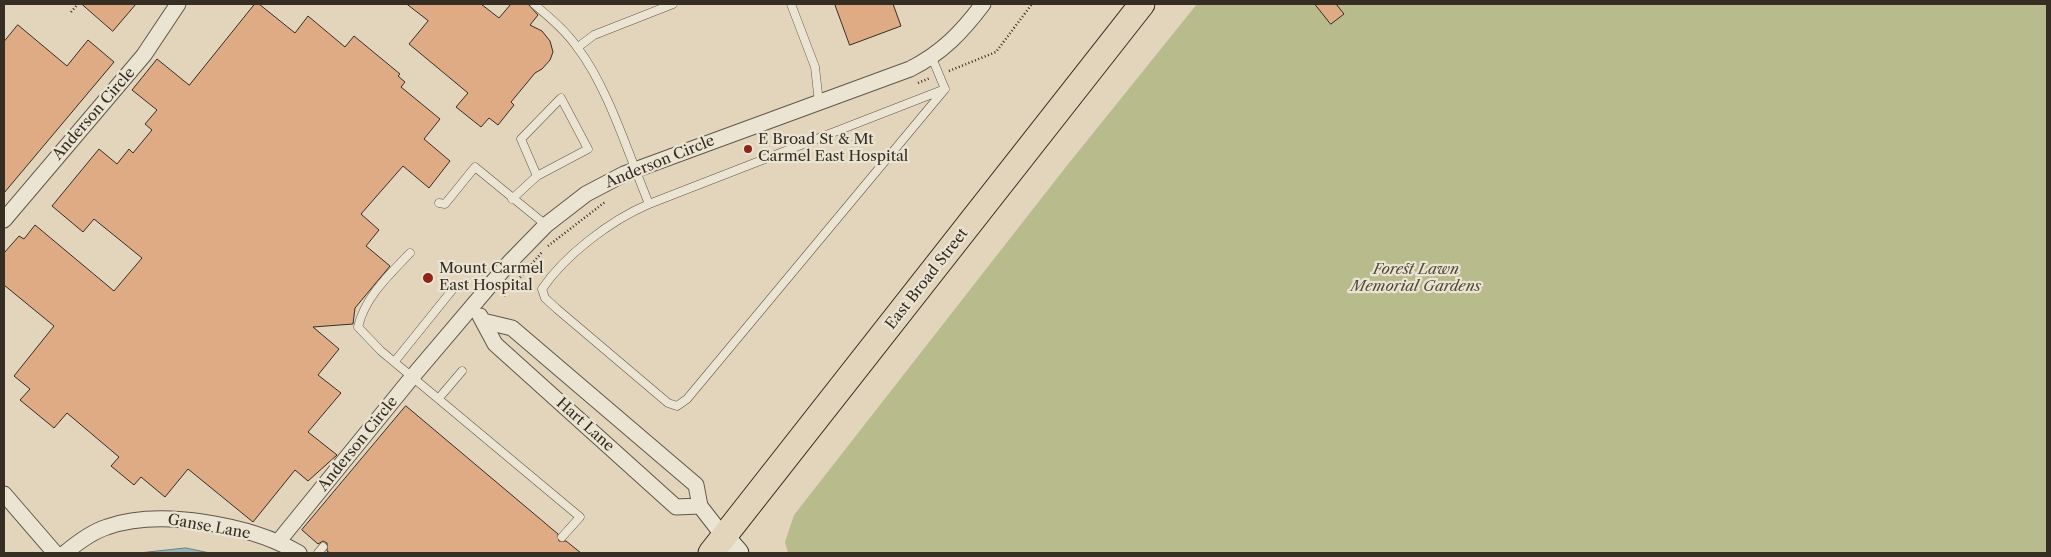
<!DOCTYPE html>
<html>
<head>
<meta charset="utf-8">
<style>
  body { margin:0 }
  #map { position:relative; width:2051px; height:557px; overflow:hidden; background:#e2d5bc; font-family:"Libre Caslon Text",serif }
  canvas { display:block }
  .frame { position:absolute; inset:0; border:5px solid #362d23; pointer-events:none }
</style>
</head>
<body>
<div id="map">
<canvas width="2051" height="557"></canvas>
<div class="frame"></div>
</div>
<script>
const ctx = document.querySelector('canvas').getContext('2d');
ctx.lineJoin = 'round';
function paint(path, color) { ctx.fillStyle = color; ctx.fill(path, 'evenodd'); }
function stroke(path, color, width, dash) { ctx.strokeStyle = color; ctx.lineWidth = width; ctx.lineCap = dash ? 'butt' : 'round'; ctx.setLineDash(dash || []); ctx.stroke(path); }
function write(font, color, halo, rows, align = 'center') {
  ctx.font = font + ' "Libre Caslon Text",serif'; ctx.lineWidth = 4.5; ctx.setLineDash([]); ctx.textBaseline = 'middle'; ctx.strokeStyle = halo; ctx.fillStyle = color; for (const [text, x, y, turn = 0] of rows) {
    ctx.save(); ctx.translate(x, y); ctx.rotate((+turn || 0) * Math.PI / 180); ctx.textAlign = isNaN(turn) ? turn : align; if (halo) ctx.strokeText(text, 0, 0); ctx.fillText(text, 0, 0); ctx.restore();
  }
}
const green = new Path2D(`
  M1197,4H2047V553H788L785,542L794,515L1065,168Z`);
const water = new Path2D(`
  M186,548L210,553H139Z`);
const building = new Path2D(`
  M82,4H136L113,31Z
  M255,4H259L295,33L308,16L345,47L354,36L400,74L398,76L405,82L401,87L440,119L424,139L450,161L429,188L403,166L361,214L379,230L366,246L390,266L355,308L353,324L313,327L339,349L318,375L341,393L308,432L337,455L308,481L295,470L253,522L188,469L165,497L141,477L134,485L111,466L119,457L67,413L54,428L20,400L30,389L14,376L54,326L4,285V253L19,236L24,239L35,225L114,291L142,258L94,219L83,232L52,206L99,149L117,164L129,149L133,153L152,130L145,124L157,110L132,90L157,59L189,85Z
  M407,4H481L499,18L511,4H528L538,15L530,25L542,31L550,41L553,52L550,60L542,69L535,73L511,102L514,105L498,125L489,118L481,127L456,107L468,93L409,44L428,21Z
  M835,4H893L901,26L850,45Z
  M1315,4H1336L1344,14L1331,24Z
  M18,25L67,66L88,40L114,62L4,193V42Z
  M406,406L558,534L559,541H566L581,553H330L327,551V543L323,541L318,544L302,530Z`);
const path = new Path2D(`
  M71,12L78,4
  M949,71L996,52L1032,4
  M918,83L930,78
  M548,246L605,202
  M504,296L543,251`);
const service = new Path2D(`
  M534,4C549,17 565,30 577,47C608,87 629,156 649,204L945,89L932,58
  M791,4L815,67L819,103
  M578,47L594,35L673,4
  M512,199L537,176L588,149L561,98L521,139L537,176
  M439,203L445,204L475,167L546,225
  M649,204C611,220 565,255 542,289L545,298L557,309L668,403L677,406L687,399L945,89
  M410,253C389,275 365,297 358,327L381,351L580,517L562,537
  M395,361L453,289
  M439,398L462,371
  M318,553L323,547`);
const minor = new Path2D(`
  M4,220L144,55L178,4
  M480,316L495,344L676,507L700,506
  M483,321L512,328L696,485L700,506L724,537
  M4,494L55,553
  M278,542L413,376L509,263L546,225L586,194L624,174L910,69C942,53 962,32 983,4
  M65,553C77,543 91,532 107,527C160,508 251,525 299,553`);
const secondary = new Path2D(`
  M724,537L738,553`);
const trunk = new Path2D(`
  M711,553L1142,4`);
const markers = [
  [748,149,5,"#8f2418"],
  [428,278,6,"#8f2418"]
];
const streetNames = [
  ["Anderson Circle",94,114,-49],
  ["Anderson Circle",660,162,-22],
  ["East Broad Street",927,279,-52],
  ["Hart Lane",585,425,42],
  ["Anderson Circle",358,444,-51],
  ["Ganse Lane",209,527,10]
];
const poiNames = [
  ["E Broad St & Mt",758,140],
  ["Carmel East Hospital",758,157],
  ["Mount Carmel",439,269],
  ["East Hospital",439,286]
];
const parkNames = [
  ["Forest Lawn",1416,270],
  ["Memorial Gardens",1416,287]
];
paint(green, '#b8bc8d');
paint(water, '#96b7b8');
stroke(water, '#70807c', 1);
paint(building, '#dfab85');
stroke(building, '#362d23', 1);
stroke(service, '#615749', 9);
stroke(minor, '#615749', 17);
stroke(secondary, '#362d23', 23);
stroke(trunk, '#362d23', 27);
stroke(path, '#362d23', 2.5, [1, 2.5]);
stroke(service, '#ece4d3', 8);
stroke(minor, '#ece4d3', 15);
stroke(secondary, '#ece4d3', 21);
stroke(trunk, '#e2d5bc', 25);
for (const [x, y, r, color] of markers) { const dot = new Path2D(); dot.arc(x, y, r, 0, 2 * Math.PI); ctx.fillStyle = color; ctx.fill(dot); stroke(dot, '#ece4d3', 2); }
write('15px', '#362d23', '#ece4d3', streetNames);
write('15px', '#362d23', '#ece4d3', poiNames, 'left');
write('italic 15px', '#504a38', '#ece4d3', parkNames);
</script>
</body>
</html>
